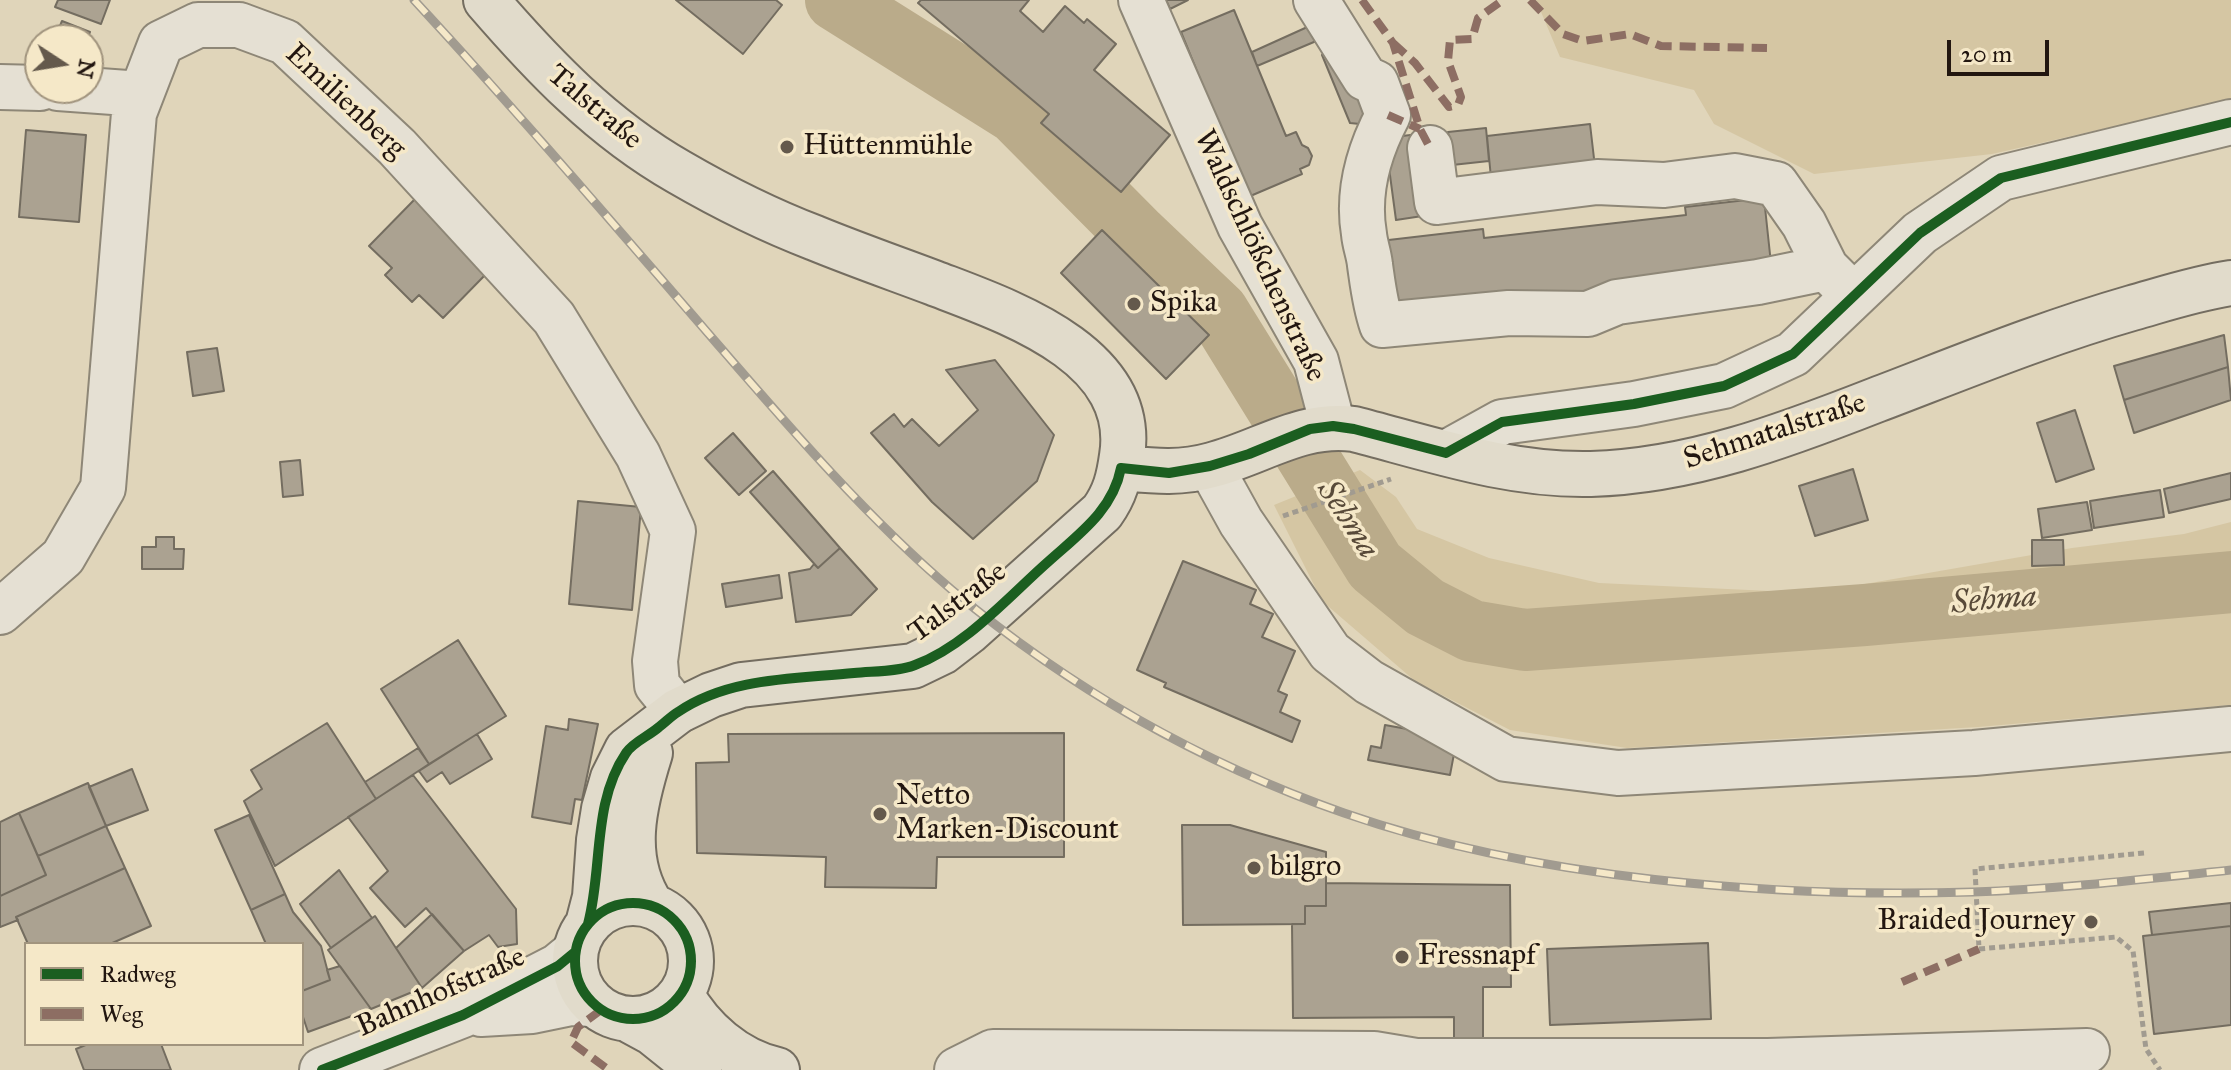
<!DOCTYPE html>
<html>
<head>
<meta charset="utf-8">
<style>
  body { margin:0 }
  #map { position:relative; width:2231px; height:1070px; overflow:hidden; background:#e0d5ba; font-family:"IM FELL Great Primer",serif }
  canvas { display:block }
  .legend { position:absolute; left:24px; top:942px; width:280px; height:104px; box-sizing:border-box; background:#f5e8c8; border:2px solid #a1947e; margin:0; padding:10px 14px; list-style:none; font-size:24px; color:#221610 }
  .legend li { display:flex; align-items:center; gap:16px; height:40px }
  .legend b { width:40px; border:2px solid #a1947e }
  .north { position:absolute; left:24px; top:24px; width:80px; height:80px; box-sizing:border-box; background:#f5e8c8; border:2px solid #a1947e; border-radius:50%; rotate:102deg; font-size:22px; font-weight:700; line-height:32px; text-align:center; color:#221610 }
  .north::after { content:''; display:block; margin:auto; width:28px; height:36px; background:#64594c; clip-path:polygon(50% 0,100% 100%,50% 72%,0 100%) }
  .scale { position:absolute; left:1947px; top:40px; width:102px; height:36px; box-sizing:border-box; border:4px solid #221610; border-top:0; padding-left:10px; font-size:24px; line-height:28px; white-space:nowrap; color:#221610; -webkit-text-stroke:6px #f5e8c8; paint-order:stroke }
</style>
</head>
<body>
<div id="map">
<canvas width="2231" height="1070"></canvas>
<ul class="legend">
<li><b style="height:10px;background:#1b5e20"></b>Radweg</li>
<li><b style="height:10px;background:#8d6e63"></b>Weg</li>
</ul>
<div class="north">N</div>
<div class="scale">20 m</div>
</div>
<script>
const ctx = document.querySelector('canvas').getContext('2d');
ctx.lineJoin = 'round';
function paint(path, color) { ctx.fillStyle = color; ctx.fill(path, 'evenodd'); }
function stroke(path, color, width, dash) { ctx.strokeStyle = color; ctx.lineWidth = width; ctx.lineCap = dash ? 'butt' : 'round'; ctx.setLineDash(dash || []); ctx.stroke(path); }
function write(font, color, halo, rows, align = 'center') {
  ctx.font = font + ' "IM FELL Great Primer",serif'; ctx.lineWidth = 7; ctx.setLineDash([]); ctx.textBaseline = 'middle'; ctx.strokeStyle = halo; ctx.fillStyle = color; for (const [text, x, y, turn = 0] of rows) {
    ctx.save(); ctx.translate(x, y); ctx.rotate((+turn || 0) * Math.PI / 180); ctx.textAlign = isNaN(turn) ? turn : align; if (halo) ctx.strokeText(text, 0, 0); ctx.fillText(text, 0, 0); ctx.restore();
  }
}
const green = new Path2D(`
  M1536,0H2231V100L1992,154L1814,174L1714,124L1694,90L1560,57Z
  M1360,470L1396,497L1417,529L1489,558L1599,583L1813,593L2072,548L2184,534L2231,522V705L1978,727L1627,748L1510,730L1415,681L1322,601L1274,505Z`);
const river = new Path2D(`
  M836,0L1016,113L1138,236L1218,312L1375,566L1425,607L1472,631L1525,640L1865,615L2231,582`);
const building = new Path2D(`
  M58,0H110L101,24L55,7Z
  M676,0H776L782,5L743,54Z
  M921,0H1029L1020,11L1043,32L1065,6L1084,23L1087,19L1116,44L1094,70L1170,135L1121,192L1041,123L1049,114L918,3Z
  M1166,0H1188L1170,9Z
  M1234,10L1286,136L1296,132L1302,145L1308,148L1312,156L1309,165L1300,169L1302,174L1248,197L1181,32Z
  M62,21L90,32L87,40H54Z
  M1314,24L1321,39L1257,66L1252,52Z
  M1338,48L1370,125L1350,123L1322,55Z
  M1590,124L1595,167L1491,178L1487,136Z
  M1486,128L1489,161L1452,165L1448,132Z
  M26,130L86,135L79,222L19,217Z
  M1419,134L1429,215L1396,220L1385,138Z
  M1764,198L1772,273L1389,320L1380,241L1483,229L1484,238L1686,215L1685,207Z
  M415,199L488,272L443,318L419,295L412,302L385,275L392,268L369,246Z
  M1102,230L1209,335L1166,379L1061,273Z
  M2224,335L2228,367L2124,400L2114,366Z
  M217,348L224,391L193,396L187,352Z
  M995,360L1054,435L1037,481L973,539L932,502L871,433L894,414L904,427L912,419L939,446L978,410L946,370Z
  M2228,367L2231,400L2134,433L2124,400Z
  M2075,410L2094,469L2056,482L2037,423Z
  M733,433L766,471L739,495L705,458Z
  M300,460L303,495L283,497L280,462Z
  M1853,469L1868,520L1815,536L1799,486Z
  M773,471L840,548L818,568L750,492Z
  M2231,473V499L2169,513L2164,489Z
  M2160,490L2164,517L2094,528L2090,501Z
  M578,501L641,507L632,610L569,604Z
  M2087,502L2092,530L2042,538L2038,509Z
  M156,537H174V549H184L183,569H142V547H156Z
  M2032,540H2063L2064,565L2032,566Z
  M840,548L877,589L851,615L796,622L789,573L810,569L814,564L818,568Z
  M1183,561L1256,590L1250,604L1273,614L1262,637L1295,651L1278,691L1287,695L1280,712L1300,721L1292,742L1164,687L1166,683L1137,670Z
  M779,575L782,598L726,607L722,584Z
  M458,640L506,716L429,764L381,689Z
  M569,719L598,724L582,800L575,799L571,824L532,817L546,726L568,730Z
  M327,723L376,799L275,866L244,801L262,789L251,770Z
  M1385,725L1457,738L1450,775L1368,760L1371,746L1381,748Z
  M1064,733V857H937L936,888L825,887L826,857L697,853L696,763L729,762L728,734Z
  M477,734L492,759L450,784L442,772L427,782L419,771Z
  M418,748L429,764L376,799L365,782Z
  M132,769L148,810L106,826L89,787Z
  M413,775L516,909L517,944L498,947L489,935L464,951L426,908L405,927L370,888L388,871L348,817Z
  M88,783L106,826L38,856L19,813Z
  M19,813L46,875L0,896V822Z
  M249,815L285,894L251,910L215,830Z
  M1182,825H1230L1326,852V906H1305V924L1183,925Z
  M106,826L125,868L16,917L18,920L0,927V896L46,875L38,856Z
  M125,868L151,926L110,944H28L16,917Z
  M339,870L372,918L331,948L300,904Z
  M1326,883L1510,885L1511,987H1483V1040H1454V1017L1293,1018L1292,924H1305V906H1326Z
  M285,894L293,912L321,946L330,980L302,991V944H266L251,910Z
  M2231,903V926L2152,935L2149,912Z
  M432,914L464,951L422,988L396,948Z
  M375,916L422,988L371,1009L328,950Z
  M2231,926V1025L2154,1034L2143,936Z
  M1708,943L1711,1019L1550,1025L1547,949Z
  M340,966L371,1009L308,1032L302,1014V991L330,980L327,970Z
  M88,1044H161L171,1070H84L76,1049Z`);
const path = new Path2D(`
  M1283,516L1391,479
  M2144,853L1975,869L1979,949L2116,937L2133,951L2146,1049L2160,1070`);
const minor = new Path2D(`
  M1141,0L1240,226L1316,361L1333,426
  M1316,0L1365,78L1376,83L1388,115C1369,151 1357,193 1364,234C1365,245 1369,254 1370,265C1373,286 1375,305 1382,325L1509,313L1588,314L1617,302L1758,282L1826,268
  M0,87L40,88
  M58,88L141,94
  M1430,148L1437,202L1597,182L1664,185L1735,176L1776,184L1804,224L1826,268L1845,287
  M1446,453L1502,422L1634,404L1724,386L1793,354L1920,233L2001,178L2231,122
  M1210,466L1241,522L1330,652L1369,682L1506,759L1618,773L1974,753L2231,729
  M0,612L63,557L103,488L134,113L161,43L198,25H239L285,42L397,147L554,318L638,455L673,531L655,661L657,685L678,711
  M481,1014L532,1011L571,1003L593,1004
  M322,1070L463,1015L558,966L575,952
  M957,1070L993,1052L1374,1054L1416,1061
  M1382,1070L1418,1061H1768L2087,1051`);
const major = new Path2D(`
  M486,0C543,66 602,128 679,172C722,197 768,220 815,238C854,254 894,268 934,283C1007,311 1138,354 1122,456C1119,478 1115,494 1102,512L968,632L942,652L913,666L741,685L711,695L678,711L627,750L613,778L604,809L599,840L595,897L588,924
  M1121,468C1154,471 1180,474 1212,465C1262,452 1301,422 1354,429C1431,449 1510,476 1591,474C1691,471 1784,436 1876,400C1960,368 2045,333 2132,308C2164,299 2197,288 2231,283
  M650,753C634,804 620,858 652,906
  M575 961a58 58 0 1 1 116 0a58 58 0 1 1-116 0Z
  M681,994C701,1030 736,1061 777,1070
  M629,1020L653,1033L699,1070`);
const rail = new Path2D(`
  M414,0C514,108 610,220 707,332C784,421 862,513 952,590C1068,687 1201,763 1344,813C1534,879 1773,898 1973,892C2059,889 2145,879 2231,870`);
const quiet = new Path2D(`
  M1362,0L1393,43L1420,129L1430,148
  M1530,0L1563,34L1583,41L1630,34L1661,46L1767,48
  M1393,43L1415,63L1449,107L1458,105L1461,97L1448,61L1450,40L1472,39L1478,18L1503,0
  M1388,115L1420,129
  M1902,982L1979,949
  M601,1010L578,1027L571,1042L609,1070`);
const cycleway = new Path2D(`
  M575 961a58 58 0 1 1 116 0a58 58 0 1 1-116 0Z
  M588,924C603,868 592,803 626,753C633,742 649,736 659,727C666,722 671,716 678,712C729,677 796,679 854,673C873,671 897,672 915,665C966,646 1008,597 1049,561C1079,534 1113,510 1121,468L1169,473L1210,466L1249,454L1310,429L1333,426L1354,429L1446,453L1502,422L1634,404L1724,386L1793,354L1920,233L2001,178L2231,122
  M322,1070L463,1015L558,966L575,952`);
const markers = [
  [787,147,8,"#64594c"],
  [1134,304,8,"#64594c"],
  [880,814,8,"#64594c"],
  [1254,868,8,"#64594c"],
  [2091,922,8,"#64594c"],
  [1402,957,8,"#64594c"]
];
const streetNames = [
  ["Emilienberg",345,102,43],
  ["Talstraße",594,108,40],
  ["Waldschlößchenstraße",1259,256,65],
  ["Sehmatalstraße",1775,432,-18],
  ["Talstraße",958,603,-37],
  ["Bahnhofstraße",441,993,-24]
];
const poiNames = [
  ["Hüttenmühle",803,147],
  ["Spika",1150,304],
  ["Netto",896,797],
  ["Marken-Discount",896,831],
  ["bilgro",1270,868],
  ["Braided Journey",2075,922,"right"],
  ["Fressnapf",1418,957]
];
const waterNames = [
  ["Sehma",1347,520,57],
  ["Sehma",1994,601,-5]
];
paint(green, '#d5c6a3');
stroke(river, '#baab8a', 62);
paint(building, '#aba291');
stroke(building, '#746d60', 2);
stroke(minor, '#8e8777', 48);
stroke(major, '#746d60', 48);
stroke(path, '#a19b90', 5, [6, 4]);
stroke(minor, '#e5e0d3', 44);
stroke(major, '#e1dbcb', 44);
stroke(rail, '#a19b90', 9);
stroke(rail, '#f5e8c8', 6, [18]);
stroke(quiet, '#8d6e63', 8, [16, 8]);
stroke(cycleway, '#1b5e20', 10);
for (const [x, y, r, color] of markers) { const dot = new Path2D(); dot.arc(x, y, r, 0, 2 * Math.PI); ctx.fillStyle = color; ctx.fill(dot); stroke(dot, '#f5e8c8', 3); }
write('30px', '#221610', '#f5e8c8', streetNames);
write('30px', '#221610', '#f5e8c8', poiNames, 'left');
write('italic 32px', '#584a39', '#f5e8c8', waterNames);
</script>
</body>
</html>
